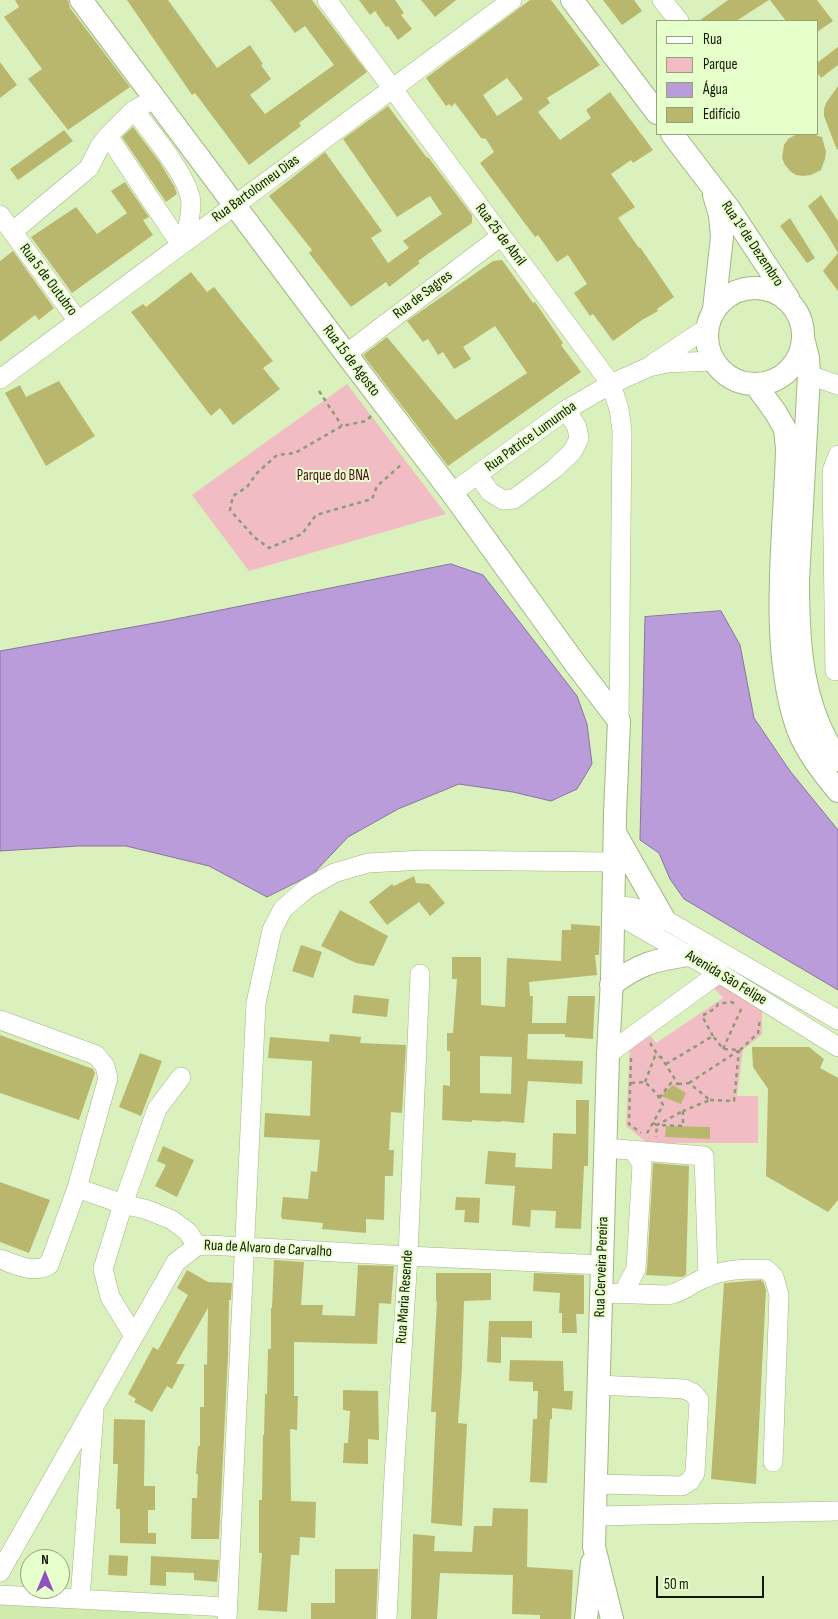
<!DOCTYPE html>
<html>
<head>
<meta charset="utf-8">
<style>
  body { margin:0 }
  #map { position:relative; width:838px; height:1619px; overflow:hidden; background:#daf1bd; font-family:"Sofia Sans Condensed",sans-serif }
  canvas { display:block }
  .legend { position:absolute; left:656px; top:20px; width:162px; height:115px; box-sizing:border-box; background:#e7ffca; border:1px solid #91a37b; margin:0; padding:6px 9px; list-style:none; font-size:15px; color:#101805 }
  .legend li { display:flex; align-items:center; gap:10px; height:25px }
  .legend b { width:25px; border:1px solid #91a37b }
  .north { position:absolute; left:20px; top:1549px; width:50px; height:50px; box-sizing:border-box; background:#e7ffca; border:1px solid #91a37b; border-radius:50%; rotate:0deg; font-size:14px; font-weight:700; line-height:20px; text-align:center; color:#101805 }
  .north::after { content:''; display:block; margin:auto; width:18px; height:22px; background:#9150c5; clip-path:polygon(50% 0,100% 100%,50% 72%,0 100%) }
  .scale { position:absolute; left:656px; top:1576px; width:108px; height:22px; box-sizing:border-box; border:2px solid #101805; border-top:0; padding-left:6px; font-size:15px; line-height:18px; white-space:nowrap; color:#101805; -webkit-text-stroke:4px #e7ffca; paint-order:stroke }
</style>
</head>
<body>
<div id="map">
<canvas width="838" height="1619"></canvas>
<ul class="legend">
<li><b style="height:6px;background:#fff"></b>Rua</li>
<li><b style="height:14px;background:#f2bcc5"></b>Parque</li>
<li><b style="height:14px;background:#bb9cdb"></b>Água</li>
<li><b style="height:14px;background:#b9b76e"></b>Edifício</li>
</ul>
<div class="north">N</div>
<div class="scale">50 m</div>
</div>
<script>
const ctx = document.querySelector('canvas').getContext('2d');
ctx.lineJoin = 'round';
function paint(path, color) { ctx.fillStyle = color; ctx.fill(path, 'evenodd'); }
function stroke(path, color, width, dash) { ctx.strokeStyle = color; ctx.lineWidth = width; ctx.lineCap = dash ? 'butt' : 'round'; ctx.setLineDash(dash || []); ctx.stroke(path); }
function write(font, color, halo, rows, align = 'center') {
  ctx.font = font + ' "Sofia Sans Condensed",sans-serif'; ctx.lineWidth = 4; ctx.setLineDash([]); ctx.textBaseline = 'middle'; ctx.strokeStyle = halo; ctx.fillStyle = color; for (const [text, x, y, turn = 0] of rows) {
    ctx.save(); ctx.translate(x, y); ctx.rotate((+turn || 0) * Math.PI / 180); ctx.textAlign = isNaN(turn) ? turn : align; if (halo) ctx.strokeText(text, 0, 0); ctx.fillText(text, 0, 0); ctx.restore();
  }
}
const built = new Path2D(`
  M0,1603L189,1615L192,1619H0Z`);
const green = new Path2D(`
  M347,384L446,514L249,571L192,495Z
  M722,985L762,1008V1034L743,1050L737,1096H758V1143H647L626,1126L630,1044L648,1032L656,1043L723,998L713,987Z`);
const water = new Path2D(`
  M451,564L483,575L577,696L587,724L592,764L577,789L551,801L513,792L459,784L398,809L348,837L313,874L267,897L209,866L126,846H78L0,851V651L166,621Z
  M721,611L740,645L754,718L790,771L838,830V990L684,899L670,879L659,853L640,840L645,617Z`);
const building = new Path2D(`
  M15,0H68L70,8L130,87L68,130L28,79L42,69L4,17L19,7Z
  M127,0H168L217,68L250,45L263,64L261,65L271,79L250,95L265,114L334,65L305,26L295,33L270,0H312L367,72L299,123L301,126L249,165L195,93L192,95Z
  M359,0H395L404,13L401,15L412,29L398,40L388,26L386,27L375,11L370,15Z
  M421,0H456L435,17Z
  M530,0H551L600,65L547,98L550,103L538,112L560,140L591,118L586,110L610,92L653,150L633,163L631,160L611,174L635,207L618,218L639,248L640,247L674,297L657,309L658,311L642,320L613,341L593,314L590,316L574,293L587,284L568,255L557,262L538,235L535,237L480,163L494,152L486,139L481,138L455,103L451,107L450,104L446,106L426,78ZM507,78L523,99L497,116L483,95Z
  M603,0H634L642,11L622,25Z
  M728,0H769L736,21H699Z
  M770,0H817L833,21L817,32V21H786Z
  M838,47V65L821,78L817,72V63Z
  M0,62L17,85L0,98Z
  M838,86V149L837,150L824,116V109L826,103Z
  M388,106L427,158L428,157L472,215V223L418,261L420,263L389,287L386,282L351,307L309,253L312,250L269,196L325,152L382,231L371,238L388,263L409,248L403,241L442,214L430,196L397,217L343,139Z
  M133,127L159,161L174,186L177,194L166,202L122,137Z
  M64,130L73,141L18,180L10,169Z
  M797,134H811L822,137L826,152L825,159L821,170L811,175L803,176L796,175L790,171L785,165L782,158L784,145L788,139Z
  M125,182L149,217L143,220L153,235L72,293L31,237L76,207L97,234L127,213L111,191Z
  M821,195L838,221V291L823,271L838,253L828,236L808,206Z
  M790,218L815,258L807,263L780,226Z
  M13,251L54,308L39,320L35,315L0,342V261Z
  M502,260L533,303L535,302L563,343L561,345L581,372L448,466L363,355L387,337L456,420L527,373L495,326L463,347L471,359L454,369L443,352L438,355L428,339L423,342L407,321L493,261Z
  M191,272L207,292L214,287L273,361L263,368L280,389L233,425L220,408L211,416L131,312L143,304L146,307Z
  M59,381L95,436L46,466L5,393L20,385L26,397Z
  M414,876L416,883L429,884L445,903L430,916L419,902L387,925L369,902L392,884L394,886Z
  M340,910L388,936L374,966L356,963L321,946Z
  M571,924L600,926L599,955H595L597,975L529,982L530,996H533L532,1023H566L568,996H595L593,1039L565,1037V1034H528L527,1059L583,1061L582,1084L528,1081L524,1123L501,1121V1122L472,1120V1122L442,1120L443,1085L450,1086V1051H447V1033H453L457,979H452V957H481V1005L505,1007L507,958L561,961L562,930H571ZM480,1056L512,1057L511,1094L480,1093Z
  M301,945L322,952L313,978L292,971Z
  M354,995L389,999L387,1017L352,1013Z
  M330,1034L361,1037L360,1043L406,1045L402,1113L391,1112L389,1150H394L393,1176H385L384,1220L366,1219V1233L322,1229L323,1223L282,1219V1217L281,1216L283,1197L308,1199L311,1171L317,1172L320,1140L264,1137L265,1113L310,1116L312,1061L268,1058L270,1037L329,1042Z
  M0,1035L93,1069L95,1073L79,1120L0,1093Z
  M752,1047H809L824,1059L820,1068L838,1078V1200L828,1212L766,1176L768,1089L753,1067Z
  M140,1053L162,1061L141,1116L119,1107Z
  M673,1085L686,1093L681,1104L661,1096Z
  M576,1100H589L588,1166H584L581,1229L555,1228L556,1211L531,1210L530,1227L512,1225L515,1186L485,1184L488,1151L516,1153L515,1167L552,1169L553,1133L576,1134Z
  M666,1126L710,1127V1139L665,1137Z
  M163,1146L194,1160L177,1197L155,1186L166,1165L157,1161Z
  M653,1163L689,1166L686,1275L682,1277L646,1275L647,1270Z
  M0,1182L50,1200L29,1253L0,1242Z
  M456,1197L480,1198L479,1223L464,1222L465,1210H455Z
  M274,1260L304,1262L301,1305H323L322,1315L355,1316L358,1265L394,1266L391,1304L379,1303L377,1344L294,1342V1396H298L297,1430L290,1429L291,1501L316,1502L315,1538L300,1537L299,1555H291L287,1612L258,1610L262,1553H259V1500H262L263,1435H264L265,1394H267L268,1349H271V1308H272Z
  M187,1270L208,1282L232,1283L231,1300H229L228,1355L219,1539H191L192,1498H197L198,1474H196L198,1446H200V1407H204V1364L207,1365L208,1308L176,1364H185L172,1389L167,1386L152,1412L134,1402L136,1399L128,1394L153,1347L158,1350L188,1295L177,1288Z
  M436,1273H491V1300L464,1301L462,1368L458,1423L467,1424L462,1526L431,1523L436,1412H431L437,1301H436Z
  M534,1273L584,1275V1314H576L577,1333H562V1313H559L560,1293L533,1291Z
  M761,1280L764,1283L766,1290L756,1484L711,1479L724,1283Z
  M489,1321H532V1338L501,1337V1363L487,1362Z
  M510,1360L563,1361L564,1391H573L572,1410L552,1408V1419H550L547,1483L530,1482L533,1419H537L538,1391H533V1382L509,1381Z
  M343,1390L378,1391L379,1440L368,1439V1464L343,1463L344,1443H348L350,1411L343,1410Z
  M114,1419L145,1420L144,1486H155V1510H148V1533H156V1544L120,1543V1509H116L118,1464H113Z
  M493,1508L528,1509L527,1567L573,1570L571,1619H540V1615L512,1614L513,1575L440,1573L437,1619H411L413,1534L435,1536L434,1551L472,1552L474,1526H492Z
  M109,1555L128,1556L127,1576L108,1575Z
  M151,1556L219,1560L217,1582L194,1580V1573L166,1572V1586L150,1585Z
  M335,1569H378L376,1619H311V1603H335Z`);
const path = new Path2D(`
  M319,391L342,426
  M371,416L366,421L342,426L295,453L277,455L257,473L247,487L233,496L230,510L254,537L269,548L302,534L316,515L372,499L377,486L401,465
  M713,1036L702,1016L716,1008L718,1004L731,1002L736,1004
  M650,1043L659,1057
  M723,1049L742,1007
  M631,1058L629,1124L641,1133
  M666,1064L713,1036L723,1049L740,1050L758,1033L760,1018
  M645,1082L655,1056L661,1057L678,1084L671,1083L659,1098
  M631,1083L645,1082L657,1094L663,1105L646,1135
  M689,1083L738,1051
  M678,1084L689,1083L710,1100L683,1111
  M710,1100L734,1101L739,1050
  M683,1111V1126L657,1125Z
  M653,1123L657,1125L656,1137`);
const minor = new Path2D(`
  M327,0L611,384L619,409L622,431L619,721
  M662,0L679,21
  M145,104L134,110C150,131 190,178 191,203C191,216 187,230 185,242
  M108,136L181,245
  M0,215L78,321
  M12,232L89,168L100,146L108,136L134,110
  M346,354L501,236
  M654,363L707,328
  M809,375L838,385
  M0,379L512,0
  M478,475L490,492L503,500L514,499L554,469L572,452L579,439L577,427L566,410
  M452,493L566,410L611,384L649,367L667,363L713,361
  M835,671L832,471L838,455
  M613,908C632,903 647,912 664,919L838,1020
  M613,912L719,973L838,1047
  M0,1020L96,1055L105,1066L108,1078L77,1188L49,1265C32,1274 17,1265 0,1259
  M608,1054L719,973
  M605,1148L704,1156L708,1277
  M77,1188L123,1204L148,1210L172,1220L188,1232L197,1246
  M601,1293L668,1295C683,1292 688,1286 700,1280C722,1269 742,1269 766,1269L774,1277L779,1295L773,1462
  M623,1294L636,1269L642,1164L633,1150
  M134,1336L110,1297L103,1269L123,1204L157,1109L181,1077
  M596,1484L682,1486L690,1481L695,1473L699,1400L693,1393L684,1389L598,1385
  M595,1516L838,1511
  M0,1572L176,1262L197,1246L208,1245L408,1256L603,1265
  M0,1595L228,1607
  M80,1599L94,1411
  M227,1619L256,1003L272,930L283,909L306,889L334,873L368,863L424,860L614,862
  M387,1619L394,1476L408,1256L420,974`);
const major = new Path2D(`
  M81,0L346,354L452,493L574,662L619,721L615,814L612,979L608,1054L594,1547L612,1619
  M572,0L657,113
  M672,134L730,210L788,298
  M714,195L720,215L722,237L714,309
  M707 336a48 48 0 1 1 96 0a48 48 0 1 1-96 0Z
  M803,338L808,358L809,375L798,580C798,644 801,705 838,760
  M755,384L776,413L785,429L787,448C785,536 769,640 796,724C803,747 822,772 838,791
  M615,833L664,919
  M611,985C639,964 654,960 688,955
  M586,1619L592,1563`);
const streetNames = [
  ["Rua Bartolomeu Dias",256,189,-36],
  ["Rua 25 de Abril",500,235,53],
  ["Rua 1º de Dezembro",752,244,56],
  ["Rua 5 de Outubro",48,280,53],
  ["Rua de Sagres",423,295,-37],
  ["Rua 15 de Agosto",351,361,53],
  ["Rua Patrice Lumumba",531,437,-36],
  ["Avenida São Felipe",726,978,31],
  ["Rua de Alvaro de Carvalho",268,1249,3],
  ["Rua Cerveira Pereira",602,1267,-88],
  ["Rua Maria Resende",405,1297,-86]
];
const parkNames = [
  ["Parque do BNA",333,476]
];
paint(built, '#d1ebaf');
paint(green, '#f2bcc5');
paint(water, '#bb9cdb');
stroke(water, '#88749b', 1);
paint(building, '#b9b76e');
stroke(minor, '#a1b784', 20);
stroke(major, '#a1b784', 24);
stroke(path, '#8b9c75', 2.5, [4, 4]);
stroke(minor, '#fff', 19);
stroke(major, '#fff', 22);
write('15px', '#101805', '#e7ffca', streetNames);
write('15px', '#4f0b22', '#e7ffca', parkNames);
</script>
</body>
</html>
